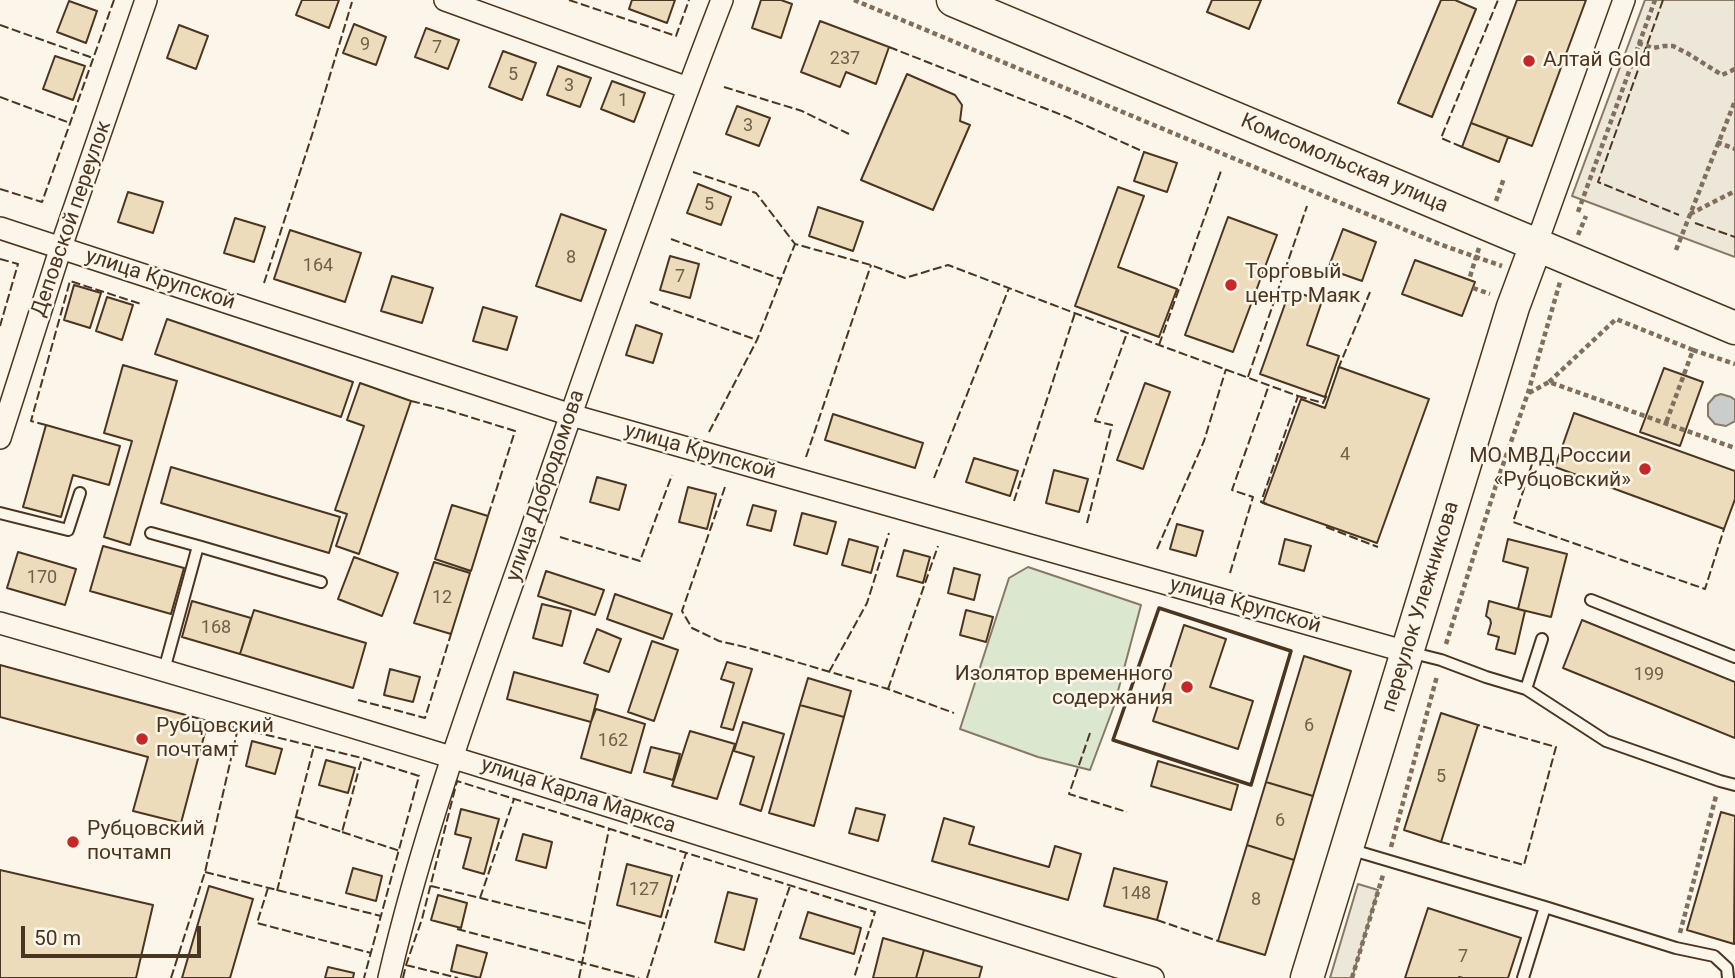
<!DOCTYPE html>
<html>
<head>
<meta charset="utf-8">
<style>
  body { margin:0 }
  #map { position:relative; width:1735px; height:978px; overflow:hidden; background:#fbf6e9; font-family:Roboto,sans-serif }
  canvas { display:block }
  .scale { position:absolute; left:21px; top:926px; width:180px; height:32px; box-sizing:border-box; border:4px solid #4a3520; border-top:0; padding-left:9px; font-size:21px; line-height:24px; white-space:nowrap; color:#4a3520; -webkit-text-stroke:5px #fbf6e9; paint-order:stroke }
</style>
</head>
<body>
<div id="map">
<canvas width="1735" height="978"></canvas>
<div class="scale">50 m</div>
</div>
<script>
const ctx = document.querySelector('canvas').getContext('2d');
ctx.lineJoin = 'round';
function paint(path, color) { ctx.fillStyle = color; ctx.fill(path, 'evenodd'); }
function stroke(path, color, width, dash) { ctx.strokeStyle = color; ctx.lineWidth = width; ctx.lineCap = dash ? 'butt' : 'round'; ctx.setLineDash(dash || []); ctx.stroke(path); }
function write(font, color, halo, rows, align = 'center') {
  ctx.font = font + ' Roboto,sans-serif'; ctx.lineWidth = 5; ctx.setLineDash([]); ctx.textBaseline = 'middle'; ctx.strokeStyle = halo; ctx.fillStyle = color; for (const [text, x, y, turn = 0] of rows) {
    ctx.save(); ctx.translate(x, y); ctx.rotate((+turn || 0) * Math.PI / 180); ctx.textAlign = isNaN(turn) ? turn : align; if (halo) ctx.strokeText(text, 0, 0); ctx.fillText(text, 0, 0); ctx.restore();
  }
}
const green = new Path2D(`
  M1028,567L1141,605L1114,706L1090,770L1038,757L960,729L1009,578Z`);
const parking = new Path2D(`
  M1645,0H1735V257L1572,196Z
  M1358,884L1378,890L1352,978H1330Z`);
const water = new Path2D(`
  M1721,394L1731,397L1735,400V421L1726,426L1715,424L1708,416V404L1715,396Z`);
const building = new Path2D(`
  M302,0H339L329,28L296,15Z
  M632,0H675L667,23L629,9Z
  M761,0H781L792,4L781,38L752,28Z
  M1212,0H1261L1249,29L1207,12Z
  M1441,0H1455L1476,9L1432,117L1398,103Z
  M1517,0H1586L1532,146L1471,123Z
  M69,1L97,11L86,43L57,32Z
  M820,21L889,47L876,84L846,72L840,87L801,72Z
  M354,24L386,37L376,65L343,53Z
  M179,25L208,36L196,69L167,58Z
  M426,28L459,40L448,69L415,57Z
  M503,51L536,63L522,100L489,87Z
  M55,56L85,66L73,100L43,89Z
  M558,66L591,78L580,107L547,95Z
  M907,74L955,95L962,105L960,121L970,125L933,210L861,180Z
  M612,81L645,93L634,122L601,109Z
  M737,106L770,118L759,146L726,134Z
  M1471,123L1508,137L1499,162L1462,147Z
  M1144,152L1177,163L1167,192L1134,181Z
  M698,184L731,197L721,225L687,213Z
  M1118,187L1144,196L1118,267L1177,289L1159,337L1075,306Z
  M128,192L163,202L153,233L118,222Z
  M818,207L863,222L853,251L809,236Z
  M561,214L606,230L581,301L536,286Z
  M1228,217L1277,235L1233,352L1185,335Z
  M235,218L265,227L254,262L224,253Z
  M1343,229L1376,242L1362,281L1328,269Z
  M290,230L361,253L345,302L274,279Z
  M670,256L699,264L690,298L660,290Z
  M1415,260L1475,282L1462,316L1402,294Z
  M392,276L433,288L422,323L381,311Z
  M74,285L101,293L90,328L64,320Z
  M1290,290L1322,301L1307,345L1339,356L1325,397L1260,374Z
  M107,297L133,305L122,340L96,331Z
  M483,307L517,317L507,350L473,341Z
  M167,319L353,382L341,417L155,354Z
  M636,325L662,334L653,363L626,355Z
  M123,365L177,381L130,545L104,537L132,441L104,433Z
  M1339,367L1429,399L1377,543L1263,503L1301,399L1325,408Z
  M1664,368L1703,382L1680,446L1640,432Z
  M360,383L411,401L359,554L336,546L347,514L335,510L364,426L347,420Z
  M1145,383L1170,392L1143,469L1117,460Z
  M1574,413L1735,471V499L1724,529L1555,467Z
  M833,414L923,443L915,468L825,440Z
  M46,425L120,446L109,485L73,475L61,517L23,507Z
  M974,458L1018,471L1010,496L966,482Z
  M171,467L340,517L329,553L161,503Z
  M1054,470L1088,479L1079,512L1046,503Z
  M597,477L626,485L619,510L590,502Z
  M688,487L716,494L707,529L679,522Z
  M452,505L488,516L471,571L435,559Z
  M753,505L776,511L771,531L747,525Z
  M802,513L836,522L827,554L794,545Z
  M1177,524L1203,531L1196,556L1170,549Z
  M849,539L878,547L871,573L842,565Z
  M1285,539L1311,546L1304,571L1279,564Z
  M1508,539L1567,554L1551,617L1518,609L1528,568L1503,561Z
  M103,546L184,568L171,614L90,591Z
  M904,550L930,557L923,583L897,576Z
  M18,552L76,569L65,605L7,588Z
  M354,557L398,573L382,616L338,599Z
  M434,562L470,573L451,634L414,623Z
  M954,568L980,575L974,600L948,593Z
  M546,571L604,590L595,615L538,596Z
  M615,594L672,614L663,639L607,619Z
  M192,601L251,618L240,654L182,637Z
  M1489,601L1525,611L1515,654L1496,649L1499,637L1488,634L1491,623L1490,619L1486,616Z
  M542,604L571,611L562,646L533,638Z
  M254,610L366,643L353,688L240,654Z
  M966,610L993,617L986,642L960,635Z
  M1582,620L1735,682V738L1563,668Z
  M1184,625L1226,639L1210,687L1253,701L1238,749L1153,721Z
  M597,629L621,639L609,672L584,663Z
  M652,641L678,650L654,721L628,712Z
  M1304,656L1351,671L1313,796L1266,782Z
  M727,662L752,669L733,730L721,727L734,683L721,679Z
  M0,665L208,721L181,823L133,811L148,757L0,717Z
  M390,669L420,677L413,702L384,695Z
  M514,672L598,695L591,722L507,699Z
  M808,678L851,691L844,717L800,705Z
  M800,705L844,717L814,826L769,813Z
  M596,709L645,724L631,773L581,758L591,722Z
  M1441,713L1478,725L1441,842L1404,830Z
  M743,722L784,734L761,811L740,804L754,757L734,751Z
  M690,731L735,744L717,799L672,786Z
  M252,741L282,749L275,774L246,766Z
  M651,747L680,754L673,780L644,772Z
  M326,760L355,768L348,793L319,785Z
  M1158,761L1238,785L1231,810L1151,786Z
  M1266,782L1313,796L1294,860L1247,845Z
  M856,808L885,815L878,841L849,833Z
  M461,809L499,819L484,874L463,868L471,838L455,834Z
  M1721,812L1735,816L1734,944L1687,930Z
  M944,818L974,827L969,844L1049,867L1055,846L1081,854L1068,900L932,861Z
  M523,834L552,842L546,868L516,860Z
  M1247,845L1294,860L1265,955L1218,941Z
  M627,864L672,876L661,917L617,905Z
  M353,868L382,876L376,901L346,893Z
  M1114,868L1167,882L1157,920L1104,906Z
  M0,870L153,905L136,978H0Z
  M209,886L253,899L230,978H182Z
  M728,892L757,899L744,950L715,942Z
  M438,895L467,903L461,928L431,920Z
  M1428,908L1521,938L1508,978H1463L1459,977V978H1405Z
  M808,912L861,928L854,954L800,938Z
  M883,938L924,950L916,978H873Z
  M457,945L487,953L480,978L451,971Z
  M924,950L982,967L979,978H916Z
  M328,967L354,973L353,978H325Z`);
const path = new Path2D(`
  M854,0L1439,244L1476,257L1469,280
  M1638,43L1653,48L1664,46H1673L1687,53L1722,75L1735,69
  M1717,142L1735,149
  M1496,201L1504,178
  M1578,212L1655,0
  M1690,214L1735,191
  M1578,235L1586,216
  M1479,248L1476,257L1502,266
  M1676,250L1735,101
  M1473,288L1490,294
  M1693,350L1735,364
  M1549,382L1616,319L1693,350L1666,423
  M1529,393L1549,382L1735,448
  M1446,644L1497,482L1528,393L1560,282
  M1391,847L1437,676
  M1680,933L1716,796
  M1352,978L1383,875`);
const lane = new Path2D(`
  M0,513L68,530L80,493
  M151,533L198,546
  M1591,600L1735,657
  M1409,652L1441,660L1486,677L1526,689L1606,741L1720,781L1735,785
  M164,670L198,546L321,582
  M1526,689L1542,639
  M1349,849L1545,907L1523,978
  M1545,907L1676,948L1714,956L1727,968L1728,978`);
const street = new Path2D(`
  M445,0L688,88
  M0,228L571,415L1407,652
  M1536,245L1624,0
  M0,438L61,247L146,0
  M0,623C387,733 770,857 1153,978
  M389,978C424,828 477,684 528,539C590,358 653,178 722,0`);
const secondary = new Path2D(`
  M953,0L1735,328
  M1307,978L1513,307L1536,245`);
const fence = new Path2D(`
  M569,0L676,36L689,0
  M1663,0L1598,182L1679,215
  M0,25L93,58
  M889,47L1067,117L1144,152
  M724,87L802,111L849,134
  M0,97L70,123
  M1462,147L1441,138L1498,0
  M693,172L756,193L795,244L871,265L905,278L948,265L1159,345L1298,396L1261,502L1267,504
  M0,189L42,202L114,0
  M1695,223L1735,237
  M671,239L781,279
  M0,259L18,264L0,326
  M264,283L312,135L352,2
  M650,302L757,340
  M1159,345L1221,171
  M1338,369L1370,292
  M1248,377L1307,206
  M1298,396L1323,403L1327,395
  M411,401L444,409L515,431L488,516
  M46,425L31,421L70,281L141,304
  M709,432L757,340L795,244
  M806,457L871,265
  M1555,467L1533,461L1513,522L1705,589L1724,529
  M934,478L1009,288
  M725,487L682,611L692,628L719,641L749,648L888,689L954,713
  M1014,501L1075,313
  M1087,523L1112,425L1095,421L1127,333
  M1326,527L1378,547
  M560,537L640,561L672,475
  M1157,549L1204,441L1226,369
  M1230,573L1253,497L1232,490L1269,385
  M829,672L867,603L889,533
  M888,689L938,546
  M358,700L425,718L451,634
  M208,721L238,728
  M1090,733L1069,794L1127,812
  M296,817L342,832L362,758
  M342,832L400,851
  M1441,842L1524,865L1556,747L1478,725
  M205,872L381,916
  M431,886L591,925
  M268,888L257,923L371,953
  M277,891L314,746
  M480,898L514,799
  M1157,920L1218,941
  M457,929L639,978
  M406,965L458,978
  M171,978L205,872L238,728L362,758L419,776L364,978
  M403,978L406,965L422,919L457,781L875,912L854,978
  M579,978L609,829
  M647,978L686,853
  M758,978L790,886`);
const wall = new Path2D(`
  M1159,608L1291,651L1251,785L1113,740Z`);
const markers = [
  [1529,61,7,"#c62828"],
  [1231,285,7,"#c62828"],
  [1645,469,7,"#c62828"],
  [1187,687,7,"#c62828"],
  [142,739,7,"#c62828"],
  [73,842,7,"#c62828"]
];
const numberNames = [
  ["9",365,45],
  ["7",437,48],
  ["237",845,59],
  ["5",513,75],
  ["3",569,86],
  ["1",623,101],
  ["3",748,126],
  ["5",709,205],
  ["8",571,258],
  ["164",318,266],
  ["7",680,277],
  ["4",1345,455],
  ["170",42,578],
  ["12",442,598],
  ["168",216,628],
  ["199",1649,675],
  ["6",1309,726],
  ["162",613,741],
  ["5",1441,777],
  ["6",1280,821],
  ["127",644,890],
  ["148",1136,894],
  ["8",1256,900],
  ["7",1463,957]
];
const poiNames = [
  ["Алтай Gold",1543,61],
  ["Торговый",1245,273],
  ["центр Маяк",1245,297],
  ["МО МВД России",1631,457,"right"],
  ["«Рубцовский»",1631,481,"right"],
  ["Изолятор временного",1173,675,"right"],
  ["содержания",1173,699,"right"],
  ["Рубцовский",156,727],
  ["почтамт",156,751],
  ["Рубцовский",87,830],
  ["почтамп",87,854]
];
const streetNames = [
  ["Комсомольская улица",1344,164,23],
  ["Деповской переулок",72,219,-71],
  ["улица Крупской",160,280,18],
  ["улица Крупской",700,452,16],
  ["улица Добродомова",546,486,-71],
  ["улица Крупской",1245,606,16],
  ["переулок Улежникова",1421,607,-73],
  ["улица Карла Маркса",578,796,18]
];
paint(green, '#dce7d0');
stroke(green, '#887966', 2);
paint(parking, '#ede7d9');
stroke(parking, '#887966', 2);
paint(water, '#c9cecd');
stroke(water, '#887966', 2);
paint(building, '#ecdcbc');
stroke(building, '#4a3520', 2);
stroke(lane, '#4a3520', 14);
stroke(street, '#4a3520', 24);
stroke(secondary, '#4a3520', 35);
stroke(path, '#7f6f5c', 4.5, [5, 3.5]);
stroke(lane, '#fbf6e9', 10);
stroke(street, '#fbf6e9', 21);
stroke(secondary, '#fbf6e9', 32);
stroke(fence, '#4a3520', 2, [9, 3.5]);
stroke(wall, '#4a3520', 3.5);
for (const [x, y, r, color] of markers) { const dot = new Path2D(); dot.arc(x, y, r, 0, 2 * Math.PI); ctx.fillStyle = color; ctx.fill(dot); stroke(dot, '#fbf6e9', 2.5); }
write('18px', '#725f47', null, numberNames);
write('21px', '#4a3520', '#fbf6e9', poiNames, 'left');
write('21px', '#4a3520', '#fbf6e9', streetNames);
</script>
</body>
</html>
